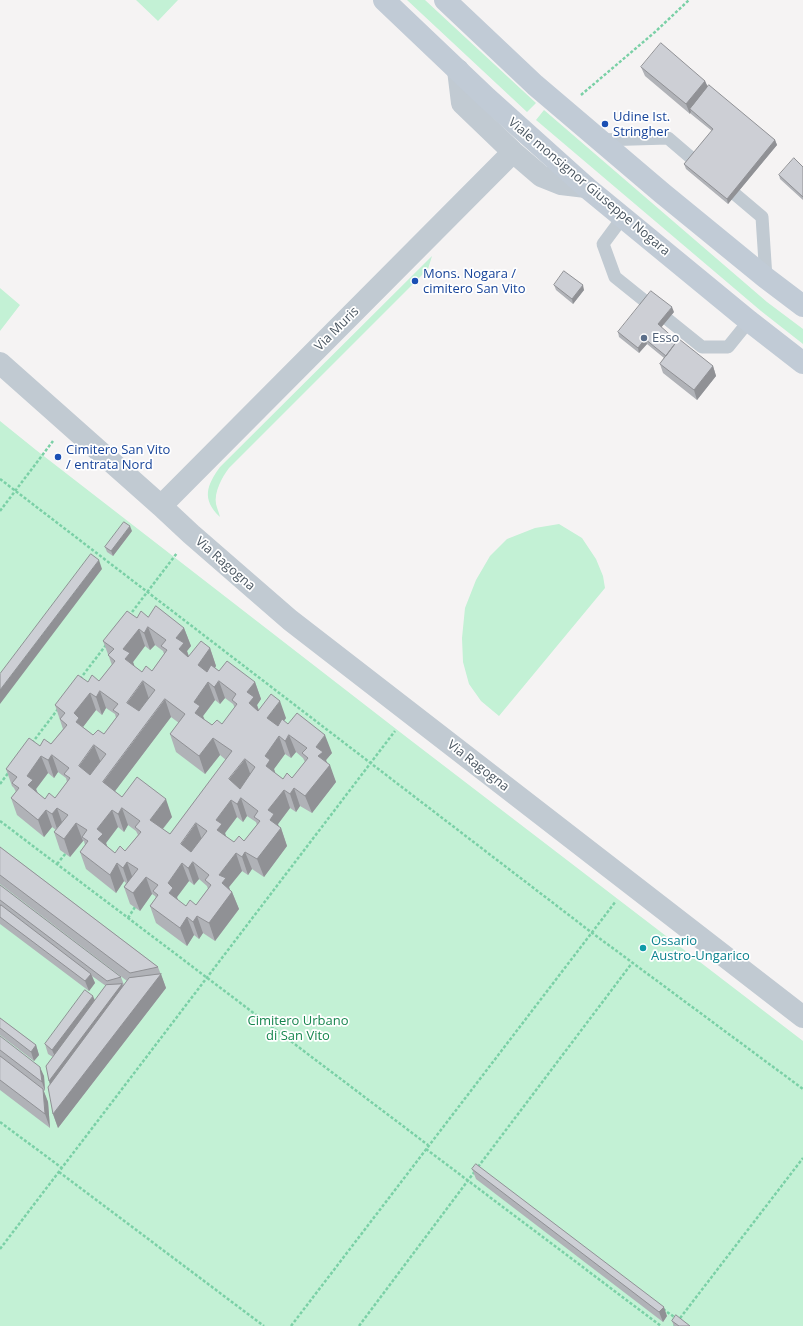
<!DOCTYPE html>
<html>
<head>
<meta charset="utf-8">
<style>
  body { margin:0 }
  canvas { display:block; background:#f5f3f3 }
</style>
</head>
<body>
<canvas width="803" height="1326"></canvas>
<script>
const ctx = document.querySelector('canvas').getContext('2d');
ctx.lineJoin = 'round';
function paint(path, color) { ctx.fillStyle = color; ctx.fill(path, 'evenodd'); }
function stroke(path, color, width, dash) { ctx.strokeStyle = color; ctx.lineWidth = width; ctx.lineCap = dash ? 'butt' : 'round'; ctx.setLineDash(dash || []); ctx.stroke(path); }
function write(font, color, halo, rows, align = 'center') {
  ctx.font = font + ' "Open Sans",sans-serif'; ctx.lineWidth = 3.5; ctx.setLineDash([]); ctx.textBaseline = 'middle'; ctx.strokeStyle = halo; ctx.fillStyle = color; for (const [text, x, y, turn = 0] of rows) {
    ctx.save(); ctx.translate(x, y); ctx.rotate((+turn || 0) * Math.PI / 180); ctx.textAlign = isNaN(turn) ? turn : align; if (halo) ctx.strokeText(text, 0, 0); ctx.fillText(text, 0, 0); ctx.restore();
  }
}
const green = new Path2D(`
  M136,0H178L158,21Z
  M407,0H425L536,103L527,112Z
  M544,110L767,302L803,329V344L761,311L536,120Z
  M432,256L428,269L229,468C222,477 214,492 216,504C217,508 219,513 220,517C201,499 207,485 220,467Z
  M0,288L20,305L0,331Z
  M0,421L36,450L409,739L803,1041V1326H0Z
  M559,524L582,538L596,559L603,576L605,588L499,716L481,701L469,684L463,662L462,638L465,608L476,580L490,556L507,539L535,528Z`);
const path = new Path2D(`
  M581,95L655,32L689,0
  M0,479L591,932L803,1089
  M0,511L53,441
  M129,616L177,553
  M80,679L106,645
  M32,743L58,709
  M0,784L9,772
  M0,821L428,1145
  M57,864L66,853
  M128,918L135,907
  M0,1122L62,1168
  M426,1149L661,1326
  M478,1167L632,963
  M59,1172L264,1326
  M0,1249L395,731
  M663,1309L677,1319
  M291,1326L616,901
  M359,1326L475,1171
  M674,1326L803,1158`);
const lane = new Path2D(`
  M600,140L668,138L703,168
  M723,184L762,217L766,278
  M623,217L603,244L615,277L702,347H728L749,321`);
const street = new Path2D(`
  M458,70L462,103L513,152L541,176L561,184L586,187
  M0,363L161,506L191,534L290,620L803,1017
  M161,506L513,152`);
const secondary = new Path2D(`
  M384,0L487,98L586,187L749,321L803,363
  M445,0L535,85L662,193L766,278L803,306`);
const wall = new Path2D(`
  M641,67L705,81L708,87L775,140L777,145L728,204L686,169L684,164L712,131L691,114V112L690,114L645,76Z
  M803,167V200L780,179L779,175Z
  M554,285L584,290L573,304L556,290Z
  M674,312L661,327L677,341L713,366L716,376L697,400L663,373L660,364L664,358L647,344L639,353L619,337L618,332Z
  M132,531L113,556L107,552L105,547Z
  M148,617L184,628L191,646L187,651L189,656L210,648L216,666L215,668L219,671L255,682L261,699L257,705L259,710L286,718L284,721L288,724L332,753L326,760L336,782L312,813L300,806L296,812L290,808L278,824V826L281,828L287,846L264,877L252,869L248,875L242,871L229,887L230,890L232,892L239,909L215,941L203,933L199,939L194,935L187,946L156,923L150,906L156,898L155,896L152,894L140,911L130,904L124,887L126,883L124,881L116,893L86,869L80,852L85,845L84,841H83L70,857L60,850L54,832L56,830L52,827L44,837L17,815L11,798L16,792L14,788L12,786L6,769L40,746L51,744L63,729L55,705L88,682L99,681L112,665L103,641L137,618ZM155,645L163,651L164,654L152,671L142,672L134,666L133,662L145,646L150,650ZM225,698L233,704L235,708L222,724L212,725L205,720L203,716L215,700L220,704ZM106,708L115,714L116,718L104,734L93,735L83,727L96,710L102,715ZM171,717L179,723L170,734L176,752L205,774L220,755L226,760L170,834L163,829L172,817L122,797L115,791ZM296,752L303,758L305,762L292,778L283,779L275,773L274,769L285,754L291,758ZM58,772L66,778L67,782L55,798L45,799L38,793L36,789L48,773L54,778ZM247,816L256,822L257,825L244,841L234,842L226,837L225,833L237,817L243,822ZM128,825L136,831L138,835L125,851L115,853L107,846L106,843L118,827L124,832ZM199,879L207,886L208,889L196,905L186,906L178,900L177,897L189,881L194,885Z
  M0,847L158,967L166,988L58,1128L53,1114L50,1085L49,1081L53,1057L48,1054L45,1044L95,1001L106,986L92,976L95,983L89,991L0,924V885L121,977L124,985L127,981L0,884Z
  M0,1018L36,1045L39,1055L34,1061L0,1035Z
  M0,1036L44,1076L45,1091L43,1089L48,1102L50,1128L0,1090Z
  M472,1169L667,1316L663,1322L476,1179Z
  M672,1321L690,1326H674Z`);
const shadedWall = new Path2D(`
  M705,81L709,90L690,109L691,112L690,114L686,104Z
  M775,140L777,145L728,204L727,199Z
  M583,285L584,290L573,304L572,299Z
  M672,307L674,312L660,329L658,324Z
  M645,339L647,344L639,353L638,348Z
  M713,366L716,376L697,400L694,390Z
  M130,526L132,531L113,556L111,551Z
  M99,560L102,569L0,704V690Z
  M148,627L155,645L150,650L144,633Z
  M184,628L191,646L187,651L190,661L179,649L176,638Z
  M139,629L145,646L133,662L136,670L125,659L123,649Z
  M210,648L216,666L204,683L198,665Z
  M143,681L149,699L133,720L127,703Z
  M219,681L225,698L220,704L214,687Z
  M208,682L215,700L203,716L206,724L195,713L194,702Z
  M255,682L261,699L257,705L260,715L249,703L247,692Z
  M100,691L106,708L102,715L96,697Z
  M90,693L96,710L83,727L76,722L74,713Z
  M165,699L171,717L109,799L103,782Z
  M280,701L286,718L274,735L267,718Z
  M289,735L296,752L291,758L285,741Z
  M325,735L332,753L326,760L328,767L330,765L336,782L312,813L305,796L318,756L316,747Z
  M279,736L285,754L274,769L277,778L266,766L265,756Z
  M213,738L220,755L205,774L199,756Z
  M94,745L101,763L86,784L79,766Z
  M52,755L58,772L54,778L48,760Z
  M41,756L48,773L36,789L39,797L28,785L27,776Z
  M245,759L251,776L235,797L229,779Z
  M294,788L300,806L296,812L290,794Z
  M284,790L290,808L278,824L280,830L281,828L287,846L264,877L257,859L268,810Z
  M241,798L247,816L243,822L237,804Z
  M166,799L172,817L156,837L150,820Z
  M231,800L237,817L225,833L228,842L217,830L216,820Z
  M57,808L63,825L58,832L52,814Z
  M122,808L128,825L124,832L118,814Z
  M46,810L52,827L44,837L38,820Z
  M112,810L118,827L106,843L109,851L98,839L97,829Z
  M76,823L83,841L70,857L64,839Z
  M196,823L202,840L187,861L181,844Z
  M245,852L252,869L248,875L242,857Z
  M236,853L242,871L229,887L231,893L232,892L239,909L215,941L209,923L219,875Z
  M127,862L133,879L129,886L123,868Z
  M193,862L199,879L194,885L188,868Z
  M117,863L124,881L116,893L110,875Z
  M182,863L189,881L177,897L179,905L169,893L168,883Z
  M146,877L152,894L140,911L133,893Z
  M197,916L203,933L199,939L193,922Z
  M187,917L194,935L187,946L180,928Z
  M91,974L95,983L89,991L85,981Z
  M161,974L166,988L58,1128L53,1114Z
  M122,984L126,994L52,1091L49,1081Z
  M93,996L97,1005L56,1059L52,1050Z
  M36,1045L39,1055L34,1061L31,1052Z
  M40,1067L44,1076L45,1091L42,1082Z
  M43,1089L48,1102L50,1128L45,1114Z
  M664,1307L667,1316L663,1322L659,1312Z`);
const building = new Path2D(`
  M661,43L705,81L686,104L641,67Z
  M709,85L775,140L727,199L684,164L713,129L690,109Z
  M794,158L803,167V197L779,175Z
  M564,271L583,285L572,299L554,285Z
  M651,291L672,307L658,324L677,341L666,356L645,339L638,348L618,332Z
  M679,339L713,366L694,390L660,364Z
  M124,522L130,526L111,551L105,547Z
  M91,554L99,560L0,690V674Z
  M156,606L184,628L176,638L184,643L179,649L188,657L201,641L210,648L198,665L207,672L211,665L219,671L227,661L255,682L247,692L254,697L249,703L258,711L271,694L280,701L267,718L278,726L282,719L288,724L297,713L325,735L316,747L323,752L318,756L330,765L305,796L294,788L290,794L284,790L268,810L274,814L270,820L281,828L257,859L245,852L242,857L236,853L219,875L226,878L222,883L232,892L209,923L197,916L193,922L187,917L180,928L150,906L158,895L153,891L158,885L146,877L133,893L124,887L138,869L127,862L123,868L117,863L110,875L80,852L88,841L82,837L87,830L76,823L64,839L54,832L68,815L57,808L52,814L46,810L38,820L11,798L19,788L12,783L17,777L6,769L29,738L40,746L44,739L51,744L67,725L60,719L65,713L55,705L78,675L88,682L92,675L99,681L115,661L108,655L114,649L103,641L127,611L137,618L141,611L148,617ZM148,627L166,640L161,646L167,650L152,671L146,666L142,672L125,659L130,653L123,649L139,629L144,633ZM143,681L155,690L139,711L127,703ZM219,681L236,694L232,700L237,704L222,724L217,720L212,725L195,713L200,706L194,702L208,682L214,687ZM100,691L118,704L113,710L119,714L104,734L98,730L93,735L76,722L79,718L74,713L90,693L96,697ZM165,699L185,714L170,734L199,756L213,738L232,751L170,834L150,820L166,799L137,777L122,797L103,782ZM289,735L307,748L302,753L308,758L292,778L287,773L283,779L266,766L270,760L265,756L279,736L285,741ZM94,745L106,754L90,775L79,766ZM52,755L69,768L64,774L70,778L55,798L49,793L45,799L28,785L33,780L27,776L41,756L48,760ZM245,759L255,767L240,789L229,779ZM241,798L258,811L254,817L260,821L244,841L239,836L234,842L217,830L222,824L216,820L231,800L237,804ZM122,808L140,821L135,827L141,832L125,851L120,846L115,853L98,839L103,834L97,829L112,810L118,814ZM196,823L207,831L191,852L181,844ZM193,862L209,875L205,880L211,885L196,905L190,900L186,906L169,893L173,888L168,883L182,863L188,868Z
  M0,847L158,967L130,973L0,875Z
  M0,885L121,977L107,981L0,900Z
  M1,905L91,974L85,981L0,917V907Z
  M161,974L53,1114L48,1087L129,978Z
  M122,984L49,1081L46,1066L106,985Z
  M85,990L93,996L52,1050L45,1044Z
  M0,1018L36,1045L31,1052L0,1028Z
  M0,1036L40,1067L42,1082L0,1050Z
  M0,1056L43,1089L45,1114L0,1080Z
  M476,1164L664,1307L659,1312L472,1169Z
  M676,1315L690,1326H679L672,1321Z`);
const markers = [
  [605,124,4,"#1a4fb4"],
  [415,281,4,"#1a4fb4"],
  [644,338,4,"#5c6f8a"],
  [58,457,4,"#1a4fb4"],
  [643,948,4,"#0f9aa8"]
];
const transitNames = [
  ["Udine Ist.",613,117],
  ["Stringher",613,132],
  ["Mons. Nogara /",423,274],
  ["cimitero San Vito",423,289],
  ["Cimitero San Vito",66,450],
  ["/ entrata Nord",66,465]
];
const streetNames = [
  ["Viale monsignor Giuseppe Nogara",589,187,40],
  ["Via Muris",337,329,-45],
  ["Via Ragogna",225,564,41],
  ["Via Ragogna",478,766,38]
];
const serviceNames = [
  ["Esso",652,338]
];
const cultureNames = [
  ["Ossario",651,941],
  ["Austro-Ungarico",651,956]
];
const parkNames = [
  ["Cimitero Urbano",298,1021],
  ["di San Vito",298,1036]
];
paint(green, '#c3f1d5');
stroke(path, '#7ad0a6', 2.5, [3, 2]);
stroke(lane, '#c1cad2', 13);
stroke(street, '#c1cad2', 22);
stroke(secondary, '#c1cbd6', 22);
paint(wall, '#b0b2b7');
paint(shadedWall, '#909195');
paint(building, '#cdcfd5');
stroke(building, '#909195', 1);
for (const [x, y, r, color] of markers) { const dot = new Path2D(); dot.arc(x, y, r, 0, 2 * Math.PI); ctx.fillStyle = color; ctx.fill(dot); stroke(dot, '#fff', 1.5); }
write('13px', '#164399', '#fff', transitNames, 'left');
write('13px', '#4a5661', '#fff', streetNames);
write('13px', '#4e5e75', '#fff', serviceNames, 'left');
write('13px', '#0d838f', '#fff', cultureNames, 'left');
write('13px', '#17864f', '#fff', parkNames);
</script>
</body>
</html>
